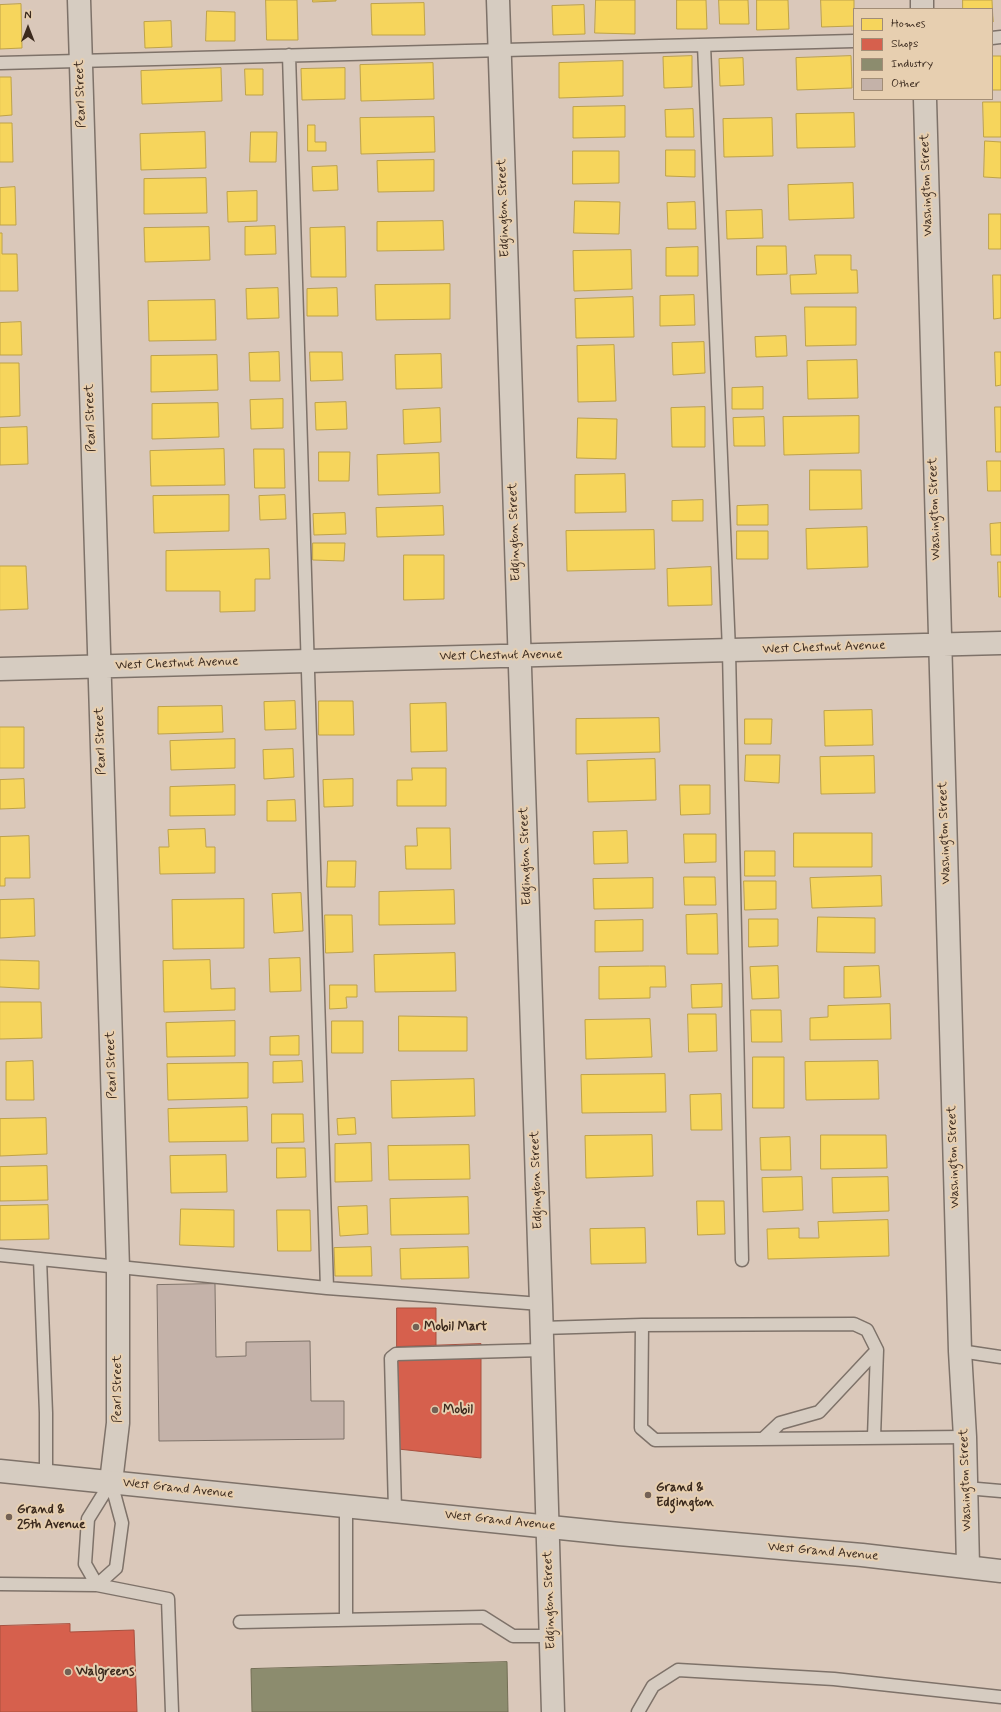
<!DOCTYPE html>
<html>
<head>
<meta charset="utf-8">
<style>
  body { margin:0 }
  #map { position:relative; width:1001px; height:1712px; overflow:hidden; background:#dac8ba; font-family:Mynerve,sans-serif }
  canvas { display:block }
  .legend { position:absolute; left:853px; top:8px; width:140px; height:92px; box-sizing:border-box; background:#e7cfb0; border:1px solid #a28d76; margin:0; padding:5px 7px; list-style:none; font-size:12px; color:#3b2a1e }
  .legend li { display:flex; align-items:center; gap:8px; height:20px }
  .legend b { width:20px; border:1px solid #a28d76 }
  .north { position:absolute; left:8px; top:8px; width:40px; height:40px; -webkit-text-stroke:3px #e7cfb0; paint-order:stroke; rotate:0deg; font-size:11px; font-weight:700; line-height:16px; text-align:center; color:#3b2a1e }
  .north::after { content:''; display:block; margin:auto; width:14px; height:18px; background:#3b2a1e; clip-path:polygon(50% 0,100% 100%,50% 72%,0 100%) }
</style>
</head>
<body>
<div id="map">
<canvas width="1001" height="1712"></canvas>
<ul class="legend">
<li><b style="height:11px;background:#f6d55c"></b>Homes</li>
<li><b style="height:11px;background:#d6604d"></b>Shops</li>
<li><b style="height:11px;background:#8c8c6e"></b>Industry</li>
<li><b style="height:11px;background:#c4b2a9"></b>Other</li>
</ul>
<div class="north">N</div>
</div>
<script>
const ctx = document.querySelector('canvas').getContext('2d');
ctx.lineJoin = 'round';
function paint(path, color) { ctx.fillStyle = color; ctx.fill(path, 'evenodd'); }
function stroke(path, color, width, dash) { ctx.strokeStyle = color; ctx.lineWidth = width; ctx.lineCap = dash ? 'butt' : 'round'; ctx.setLineDash(dash || []); ctx.stroke(path); }
function write(font, color, halo, rows, align = 'center') {
  ctx.font = font + ' Mynerve,sans-serif'; ctx.lineWidth = 4; ctx.setLineDash([]); ctx.textBaseline = 'middle'; ctx.strokeStyle = halo; ctx.fillStyle = color; for (const [text, x, y, turn = 0] of rows) {
    ctx.save(); ctx.translate(x, y); ctx.rotate((+turn || 0) * Math.PI / 180); ctx.textAlign = isNaN(turn) ? turn : align; if (halo) ctx.strokeText(text, 0, 0); ctx.fillText(text, 0, 0); ctx.restore();
  }
}
const homes = new Path2D(`
  M266,0H297L298,40H267Z
  M313,0H336V1L313,2Z
  M596,0H635V34L595,33Z
  M677,0H706L707,29H677Z
  M719,0H748L749,24H720Z
  M757,0H788L789,29L757,30Z
  M821,0H854V26L822,27Z
  M963,0H992L993,22L992,9H963Z
  M424,3L425,35H372L371,4Z
  M21,4L22,48L0,49V5Z
  M584,5L585,34L553,35L552,6Z
  M207,11L235,12V41H206Z
  M171,21L172,47L145,48L144,22Z
  M692,56V87L664,88L663,57Z
  M851,56L852,88L797,90L796,58Z
  M992,56H1001V90H992Z
  M743,58L744,85L720,86L719,59Z
  M623,61V96L559,98V63Z
  M433,63L434,99L361,101L360,65Z
  M221,68L222,101L142,104L141,71Z
  M345,68V99L302,100L301,69Z
  M245,69H263V95H246Z
  M0,77H11L12,115L0,116Z
  M983,102H1001V137H984Z
  M625,106V137L573,138V107Z
  M693,109L694,137H666L665,110Z
  M854,113L855,147L797,148L796,114Z
  M434,117L435,152L361,154L360,118Z
  M772,118L773,156L724,157L723,119Z
  M0,123H12L13,162H0Z
  M308,125H315V142H326V151H308Z
  M205,132L206,168L141,170L140,134Z
  M251,132H277L276,162H250Z
  M985,141L1001,142V178L984,177Z
  M666,150H695V177L666,176Z
  M573,151H619V183L573,184Z
  M434,160V191L378,192L377,161Z
  M337,166L338,190L313,191L312,167Z
  M206,178L207,213L144,214V179Z
  M853,183L854,218L789,220L788,185Z
  M15,187L16,225H0V188Z
  M257,191V221L228,222L227,192Z
  M575,201L620,202L619,234L574,233Z
  M695,202L696,229H668L667,203Z
  M762,210L763,238L727,239L726,211Z
  M989,214H1001V249H989Z
  M443,221L444,250L377,251V222Z
  M275,226L276,254L245,255V227Z
  M209,227L210,260L145,262L144,228Z
  M345,227L346,277H311L310,228Z
  M0,233H2V254H17L18,291H0Z
  M757,246H786L787,274L757,275Z
  M698,247V276H666V248Z
  M631,250L632,289L574,291L573,251Z
  M815,255H851V270H857L858,293L791,294L790,275L816,274Z
  M993,275H1001V318L994,319Z
  M450,284V319L376,320L375,285Z
  M278,288L279,318L247,319L246,289Z
  M337,288L338,316H307V289Z
  M694,295L695,325L660,326V296Z
  M633,297L634,337L576,338L575,299Z
  M215,300L216,340L149,341L148,301Z
  M805,307H856V345L806,346Z
  M21,322L22,355H0V323Z
  M786,336L787,356L756,357L755,337Z
  M704,342L705,373L673,375L672,343Z
  M614,345L616,401L578,402L577,346Z
  M279,352L280,381H250L249,353Z
  M310,352H342L343,380L311,381Z
  M995,352H1001V385L996,386Z
  M441,354L442,388L396,389L395,355Z
  M217,355L218,390L151,392V356Z
  M857,360L858,398L808,399L807,361Z
  M0,363H19L20,416L0,417Z
  M763,387V409H732V388Z
  M283,399V428L251,429L250,400Z
  M346,402L347,429L316,430L315,403Z
  M218,403L219,437L152,439V404Z
  M705,407V447H672L671,408Z
  M995,407H1001V452H996Z
  M440,408L441,442L404,444L403,410Z
  M859,416V453L784,455L783,417Z
  M764,417L765,446H734L733,418Z
  M578,418L617,419L616,459L577,458Z
  M27,427L28,464L0,465V428Z
  M224,449L225,485L151,486L150,451Z
  M254,449H284L285,488H255Z
  M319,452H350L349,481H319Z
  M439,453L440,493L378,495L377,455Z
  M987,461H1001V491H988Z
  M810,470H861L862,509L810,510Z
  M625,474L626,512L575,513V475Z
  M229,495V531L154,533L153,496Z
  M285,495L286,519L260,520L259,496Z
  M703,500V521H672V501Z
  M768,505V525H737V506Z
  M443,506L444,535L377,537L376,508Z
  M345,513L346,534L314,535L313,514Z
  M1001,523V555H991L990,524Z
  M867,527L868,567L807,569L806,529Z
  M654,530L655,569L567,571L566,531Z
  M737,531H768V559H737Z
  M313,543H345L344,561L313,560Z
  M269,549L270,579H255V611L220,612V591H166V551Z
  M404,555H444V599L404,600Z
  M998,562H1001V597H999Z
  M0,566H26L28,609L0,610Z
  M711,567L712,605L668,606L667,569Z
  M295,701L296,729L265,730L264,702Z
  M319,701H353L354,735H319Z
  M446,703L447,751L411,752L410,704Z
  M222,706L223,732L158,734V707Z
  M872,710L873,745L825,746L824,711Z
  M659,718L660,752L576,754V719Z
  M745,719H772L771,744H745Z
  M0,727H24V768H0Z
  M235,739V768L171,770L170,741Z
  M293,749L294,777L264,779L263,750Z
  M746,755H780L779,783L745,781Z
  M874,756L875,793L821,794L820,757Z
  M655,759L656,800L588,802L587,761Z
  M412,768H446V806H397V780H412Z
  M24,779L25,808L0,809V780Z
  M353,779V806L324,807L323,780Z
  M235,785V815L170,816V787Z
  M680,785H710V814L681,815Z
  M295,800L296,821H267V801Z
  M417,828H450L451,869H406L405,846H417Z
  M205,829L206,847H215V873L160,874L159,847H169L168,830Z
  M627,831L628,863L594,864L593,832Z
  M794,833H872V867H794Z
  M684,834H716V862L685,863Z
  M29,836L30,878H5V886H0V837Z
  M745,851H775V876H745Z
  M328,861H356L355,887H327Z
  M881,876L882,906L812,908L810,878Z
  M684,877H715L716,905H685Z
  M653,878V908L594,909L593,879Z
  M744,881H776V909L745,910Z
  M454,890L455,924L379,925V892Z
  M301,893L303,931L274,933L272,894Z
  M34,899L35,936L0,938V900Z
  M244,899V948L173,949L172,900Z
  M717,914L718,954H687L686,915Z
  M325,915H352L353,952L326,953Z
  M818,917L875,918V953L817,952Z
  M749,919H778V946L749,947Z
  M643,920V951L595,952V921Z
  M455,953L456,991L375,992L374,955Z
  M300,958L301,991L270,992L269,959Z
  M0,960L39,961V989L0,987Z
  M210,960L211,989L235,988V1010L164,1012L163,961Z
  M650,966H665L666,987H650V998L599,999V967Z
  M778,966L779,998L752,999L750,967Z
  M879,966L881,997L844,998V967Z
  M722,984V1007L692,1008L691,985Z
  M330,985H357V997H346L347,1008L330,1009Z
  M0,1002H41L42,1038L0,1039Z
  M890,1004L891,1039L810,1040V1018L828,1017V1006Z
  M751,1010H781L782,1042H752Z
  M688,1014H716L717,1051L689,1052Z
  M399,1016L467,1017V1051H399Z
  M650,1019L652,1057L586,1059L585,1020Z
  M235,1021V1056L167,1057L166,1023Z
  M332,1021H363V1053H332Z
  M299,1036V1055H270V1037Z
  M753,1057H784V1108H753Z
  M33,1061L34,1100H6V1062Z
  M302,1061L303,1082L273,1083V1062Z
  M878,1061L879,1099L806,1100L805,1062Z
  M248,1063V1098L168,1100L167,1064Z
  M665,1074L666,1112L582,1113L581,1075Z
  M474,1079L475,1116L392,1118L391,1081Z
  M721,1094L722,1130H691L690,1095Z
  M247,1107L248,1141L169,1142L168,1109Z
  M272,1114H303L304,1142L272,1143Z
  M46,1118L47,1154L0,1156V1119Z
  M355,1118L356,1134L338,1135L337,1119Z
  M652,1135L653,1176L586,1178L585,1136Z
  M821,1135H886L887,1168L821,1169Z
  M790,1137L791,1170H761L760,1138Z
  M371,1143L372,1181L335,1182V1144Z
  M469,1145L470,1179L389,1180L388,1146Z
  M277,1148H305L306,1177L277,1178Z
  M226,1155L227,1192L171,1193L170,1156Z
  M47,1166L48,1200L0,1201V1167Z
  M802,1177L803,1210L763,1212L762,1178Z
  M888,1177L889,1211L833,1213L832,1178Z
  M468,1197L469,1234L391,1235L390,1199Z
  M697,1201H724L725,1234L698,1235Z
  M48,1205L49,1239L0,1240V1206Z
  M367,1206L368,1234L340,1236L338,1207Z
  M181,1209L234,1210V1247L180,1245Z
  M277,1210H310L311,1251H278Z
  M888,1220L889,1256L768,1259L767,1229L799,1228V1238H819L818,1222Z
  M645,1228L646,1263L591,1264L590,1229Z
  M371,1247L372,1276H335L334,1248Z
  M468,1247L469,1278L401,1279L400,1249Z`);
const shops = new Path2D(`
  M397,1308H436V1347H397Z
  M481,1344V1458L389,1448L396,1371L397,1347Z
  M70,1624V1632L134,1630L137,1712H0V1626Z`);
const industry = new Path2D(`
  M507,1662L508,1712H252L251,1669Z`);
const building = new Path2D(`
  M215,1284L216,1357L246,1356V1342L310,1341L311,1401H344V1439L159,1441L157,1285Z`);
const lane = new Path2D(`
  M992,38L1001,37
  M704,45L729,651L742,1260
  M289,55L327,1288
  M0,63L854,41
  M0,1255L327,1288L541,1304
  M40,1259L46,1413V1476
  M642,1325L641,1428L655,1440L965,1437
  M542,1328L642,1325L854,1324L867,1330L877,1350L874,1437
  M960,1351L1001,1357
  M764,1438L780,1423L819,1412L877,1350
  M111,1482L122,1523L116,1568L97,1585L85,1564L88,1519Z
  M966,1488L1001,1491
  M346,1505V1620
  M395,1510L391,1358L396,1354L543,1350
  M0,1584L97,1585L168,1599L172,1712
  M240,1622L483,1617L513,1636H551
  M638,1712L653,1686L678,1670L834,1679L1001,1697`);
const street = new Path2D(`
  M79,0L118,1268V1423L111,1482
  M498,0L541,1304L553,1712
  M922,0V9
  M925,99L960,1351L965,1437L968,1566
  M0,669L1001,643`);
const secondary = new Path2D(`
  M0,1471L619,1534L862,1555L1001,1571`);
const markers = [
  [416,1327,4,"#736155"],
  [435,1410,4,"#736155"],
  [648,1495,4,"#736155"],
  [9,1517,4,"#736155"],
  [68,1672,4,"#736155"]
];
const streetNames = [
  ["Pearl Street",81,94,-92],
  ["Washington Street",927,185,-92],
  ["Edgington Street",504,208,-92],
  ["Pearl Street",91,418,-92],
  ["Washington Street",935,509,-92],
  ["Edgington Street",515,532,-92],
  ["West Chestnut Avenue",824,648,-2],
  ["West Chestnut Avenue",501,656,-1],
  ["West Chestnut Avenue",177,664,-2],
  ["Pearl Street",101,741,-92],
  ["Washington Street",945,833,-92],
  ["Edgington Street",526,856,-92],
  ["Pearl Street",112,1065,-92],
  ["Washington Street",954,1157,-92],
  ["Edgington Street",537,1180,-92],
  ["Pearl Street",118,1389,-90],
  ["Washington Street",966,1480,-92],
  ["West Grand Avenue",178,1489,6],
  ["West Grand Avenue",500,1521,6],
  ["West Grand Avenue",823,1552,5],
  ["Edgington Street",550,1600,-92]
];
const poiNames = [
  ["Mobil Mart",424,1327],
  ["Mobil",443,1410],
  ["Grand &",656,1488],
  ["Edgington",656,1503],
  ["Grand &",17,1510],
  ["25th Avenue",17,1525],
  ["Walgreens",76,1672]
];
paint(homes, '#f6d55c');
stroke(homes, '#bea249', 1);
paint(shops, '#d6604d');
stroke(shops, '#a8503f', 1);
paint(industry, '#8c8c6e');
stroke(industry, '#746f56', 1);
paint(building, '#c4b2a9');
stroke(building, '#7e7269', 1);
stroke(lane, '#7e7269', 15);
stroke(street, '#7e7269', 25);
stroke(secondary, '#7e7269', 25);
stroke(lane, '#d6ccc1', 12);
stroke(street, '#d6ccc1', 22);
stroke(secondary, '#d6ccc1', 22);
for (const [x, y, r, color] of markers) { const dot = new Path2D(); dot.arc(x, y, r, 0, 2 * Math.PI); ctx.fillStyle = color; ctx.fill(dot); stroke(dot, '#e7cfb0', 1.5); }
write('13px', '#3b2a1e', '#e7cfb0', streetNames);
write('bold 13px', '#3b2a1e', '#e7cfb0', poiNames, 'left');
</script>
</body>
</html>
